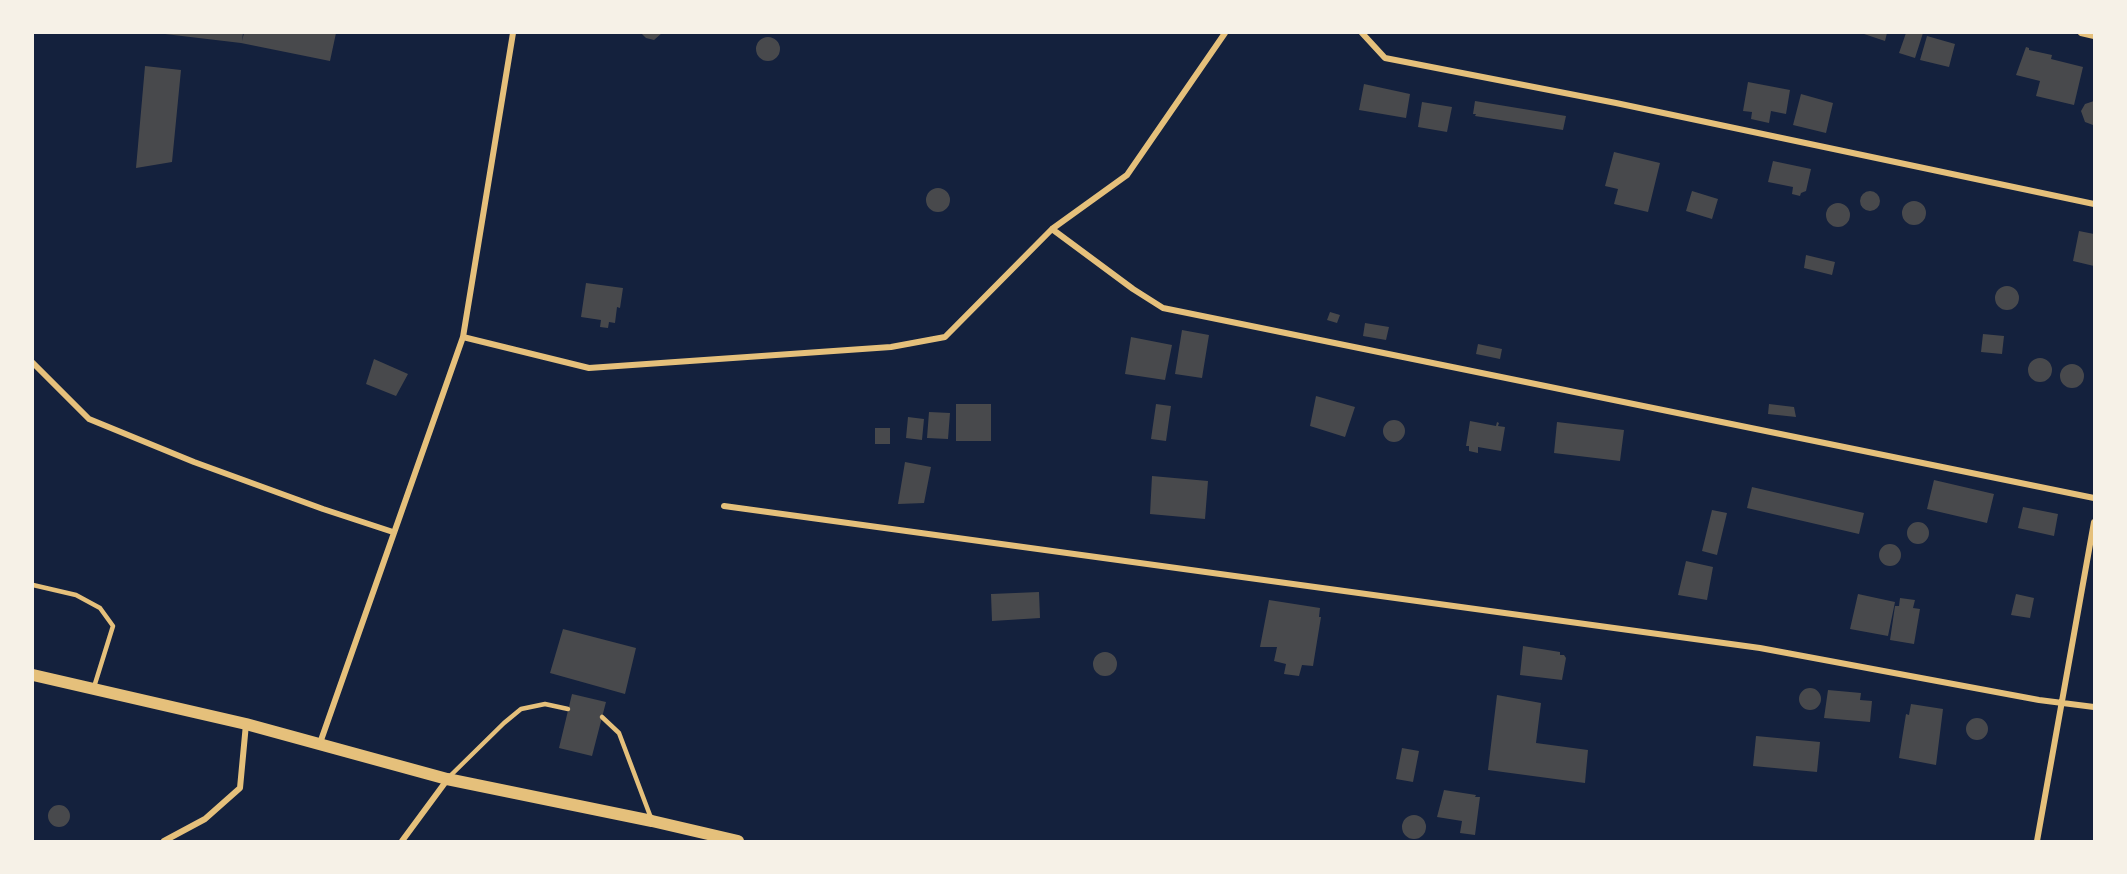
<!DOCTYPE html>
<html>
<head>
<meta charset="utf-8">
<style>
  body { margin:0 }
  #map { position:relative; width:2127px; height:874px; overflow:hidden; background:#14213d; font-family:"Roboto Condensed",sans-serif }
  canvas { display:block }
  .frame { position:absolute; inset:0; border:34px solid #f6f1e7; pointer-events:none }
</style>
</head>
<body>
<div id="map">
<canvas width="2127" height="874"></canvas>
<div class="frame"></div>
</div>
<script>
const ctx = document.querySelector('canvas').getContext('2d');
ctx.lineJoin = 'round';
function paint(path, color) { ctx.fillStyle = color; ctx.fill(path, 'evenodd'); }
function stroke(path, color, width, dash) { ctx.strokeStyle = color; ctx.lineWidth = width; ctx.lineCap = dash ? 'butt' : 'round'; ctx.setLineDash(dash || []); ctx.stroke(path); }
const building = new Path2D(`
  M165,33H243L242,41L244,33H336L330,61L241,43L165,34Z
  M641,33H662L654,40L646,38Z
  M1861,33H1887L1885,41Z
  M1906,33H1923L1915,58L1899,53Z
  M1927,36L1955,44L1949,67L1920,60Z
  M756 49a12 12 0 1 1 24 0a12 12 0 1 1-24 0Z
  M2026,47L2029,48V50L2052,55L2051,59L2083,67L2074,105L2036,96L2040,81L2016,75Z
  M145,66L181,70L172,162L136,168Z
  M1748,82L1790,90L1786,114L1771,111L1769,123L1751,119L1752,112L1743,111Z
  M1364,84L1410,94L1406,118L1359,110Z
  M1801,94L1833,103L1826,133L1793,125Z
  M1475,101L1566,116L1563,130L1475,116L1476,114H1473Z
  M2094,101V125H2093L2085,122L2081,111L2085,104Z
  M1422,102L1452,107L1447,132L1418,127Z
  M1614,152L1660,163L1648,212L1614,204L1618,189L1605,186Z
  M1773,161L1811,169L1806,191L1801,193L1800,196L1792,194L1793,187L1768,182Z
  M926 200a12 12 0 1 1 24 0a12 12 0 1 1-24 0Z
  M1692,191L1718,199L1712,219L1686,211Z
  M1860 201a10 10 0 1 1 20 0a10 10 0 1 1-20 0Z
  M1902 213a12 12 0 1 1 24 0a12 12 0 1 1-24 0Z
  M1826 215a12 12 0 1 1 24 0a12 12 0 1 1-24 0Z
  M2079,231L2094,234V266L2073,261Z
  M1806,255L1835,262L1832,275L1804,268Z
  M586,283L623,288L620,308L617,307L615,323L609,322L608,328L600,327L601,320L581,317Z
  M1995 298a12 12 0 1 1 24 0a12 12 0 1 1-24 0Z
  M1330,312L1340,315L1337,323L1327,320Z
  M1365,323L1389,327L1386,340L1363,336Z
  M1182,330L1209,335L1202,378L1175,374Z
  M1983,334L2004,336L2002,354L1981,352Z
  M1131,337L1172,345L1165,380L1125,374Z
  M1478,344L1502,349L1500,359L1476,354Z
  M2028 370a12 12 0 1 1 24 0a12 12 0 1 1-24 0Z
  M374,359L408,374L396,396L366,384Z
  M2060 376a12 12 0 1 1 24 0a12 12 0 1 1-24 0Z
  M1316,396L1355,407L1345,437L1310,426Z
  M956,404H991V441H956Z
  M1156,404L1171,406L1166,441L1151,439Z
  M1769,404L1794,407L1796,417L1768,414Z
  M929,412L950,413L948,439L927,438Z
  M908,417L924,419L922,440L906,438Z
  M1383 431a11 11 0 1 1 22 0a11 11 0 1 1-22 0Z
  M1470,421L1496,426L1497,422L1499,423L1498,426L1505,427L1501,451L1478,447V453L1469,451V446H1466Z
  M1557,422L1624,430L1620,461L1554,453Z
  M875,428H890V444H875Z
  M905,462L931,467L924,503L898,504Z
  M1152,476L1208,481L1205,519L1150,514Z
  M1934,480L1994,494L1987,523L1927,509Z
  M1752,487L1864,513L1859,534L1747,508Z
  M2023,507L2058,514L2054,536L2018,528Z
  M1712,510L1727,513L1717,555L1702,551Z
  M1907 533a11 11 0 1 1 22 0a11 11 0 1 1-22 0Z
  M1879 555a11 11 0 1 1 22 0a11 11 0 1 1-22 0Z
  M1686,561L1713,567L1707,600L1678,595Z
  M1039,592L1040,618L992,621L991,594Z
  M1858,594L1895,602L1888,636L1850,629Z
  M2016,594L2034,598L2030,618L2011,615Z
  M1900,598L1915,600L1913,608L1920,609L1914,644L1890,640L1895,606H1899Z
  M1269,600L1320,608L1319,617H1321L1313,666L1302,665L1299,676L1284,674L1286,664L1274,661L1277,647H1260Z
  M563,629L636,648L625,694L550,673Z
  M1523,646L1560,652V655H1564L1566,658L1562,680L1520,675Z
  M1093 664a12 12 0 1 1 24 0a12 12 0 1 1-24 0Z
  M1799 699a11 11 0 1 1 22 0a11 11 0 1 1-22 0Z
  M1828,690L1861,693L1860,700L1872,701L1870,722L1824,718Z
  M572,694L606,702L592,756L559,748Z
  M1497,695L1541,703L1536,743L1588,750L1585,783L1488,770Z
  M1911,704L1943,709L1936,765L1899,758L1906,714L1909,715Z
  M1966 729a11 11 0 1 1 22 0a11 11 0 1 1-22 0Z
  M1756,736L1820,742L1817,772L1753,766Z
  M1402,748L1419,751L1413,782L1396,779Z
  M1444,790L1476,795L1475,797H1480L1475,835L1460,833L1462,821L1437,817Z
  M48 816a11 11 0 1 1 22 0a11 11 0 1 1-22 0Z
  M1402 827a12 12 0 1 1 24 0a12 12 0 1 1-24 0Z`);
const service = new Path2D(`
  M33,585L76,595L100,608L113,626L94,687
  M602,717L619,733L651,818
  M449,777L504,723L521,709L545,704L568,709`);
const minor = new Path2D(`
  M1362,33L1385,58L1616,103L2094,204
  M2081,33L2094,36
  M1052,229L1133,289L1163,308L2094,498
  M463,337L589,368L891,347L945,337L1052,229L1127,175L1225,33
  M33,363L89,419L194,462L323,509L393,532
  M724,506L1760,648L2039,700L2094,707
  M320,743L463,337L513,33
  M164,841L205,819L240,788L246,724
  M402,841L447,780
  M2037,841L2094,522`);
const secondary = new Path2D(`
  M33,675L246,724L447,779L652,821L738,841`);
paint(building, '#48494c');
stroke(service, '#e5c07b', 4.5);
stroke(minor, '#e5c07b', 6);
stroke(secondary, '#e5c07b', 12);
</script>
</body>
</html>
